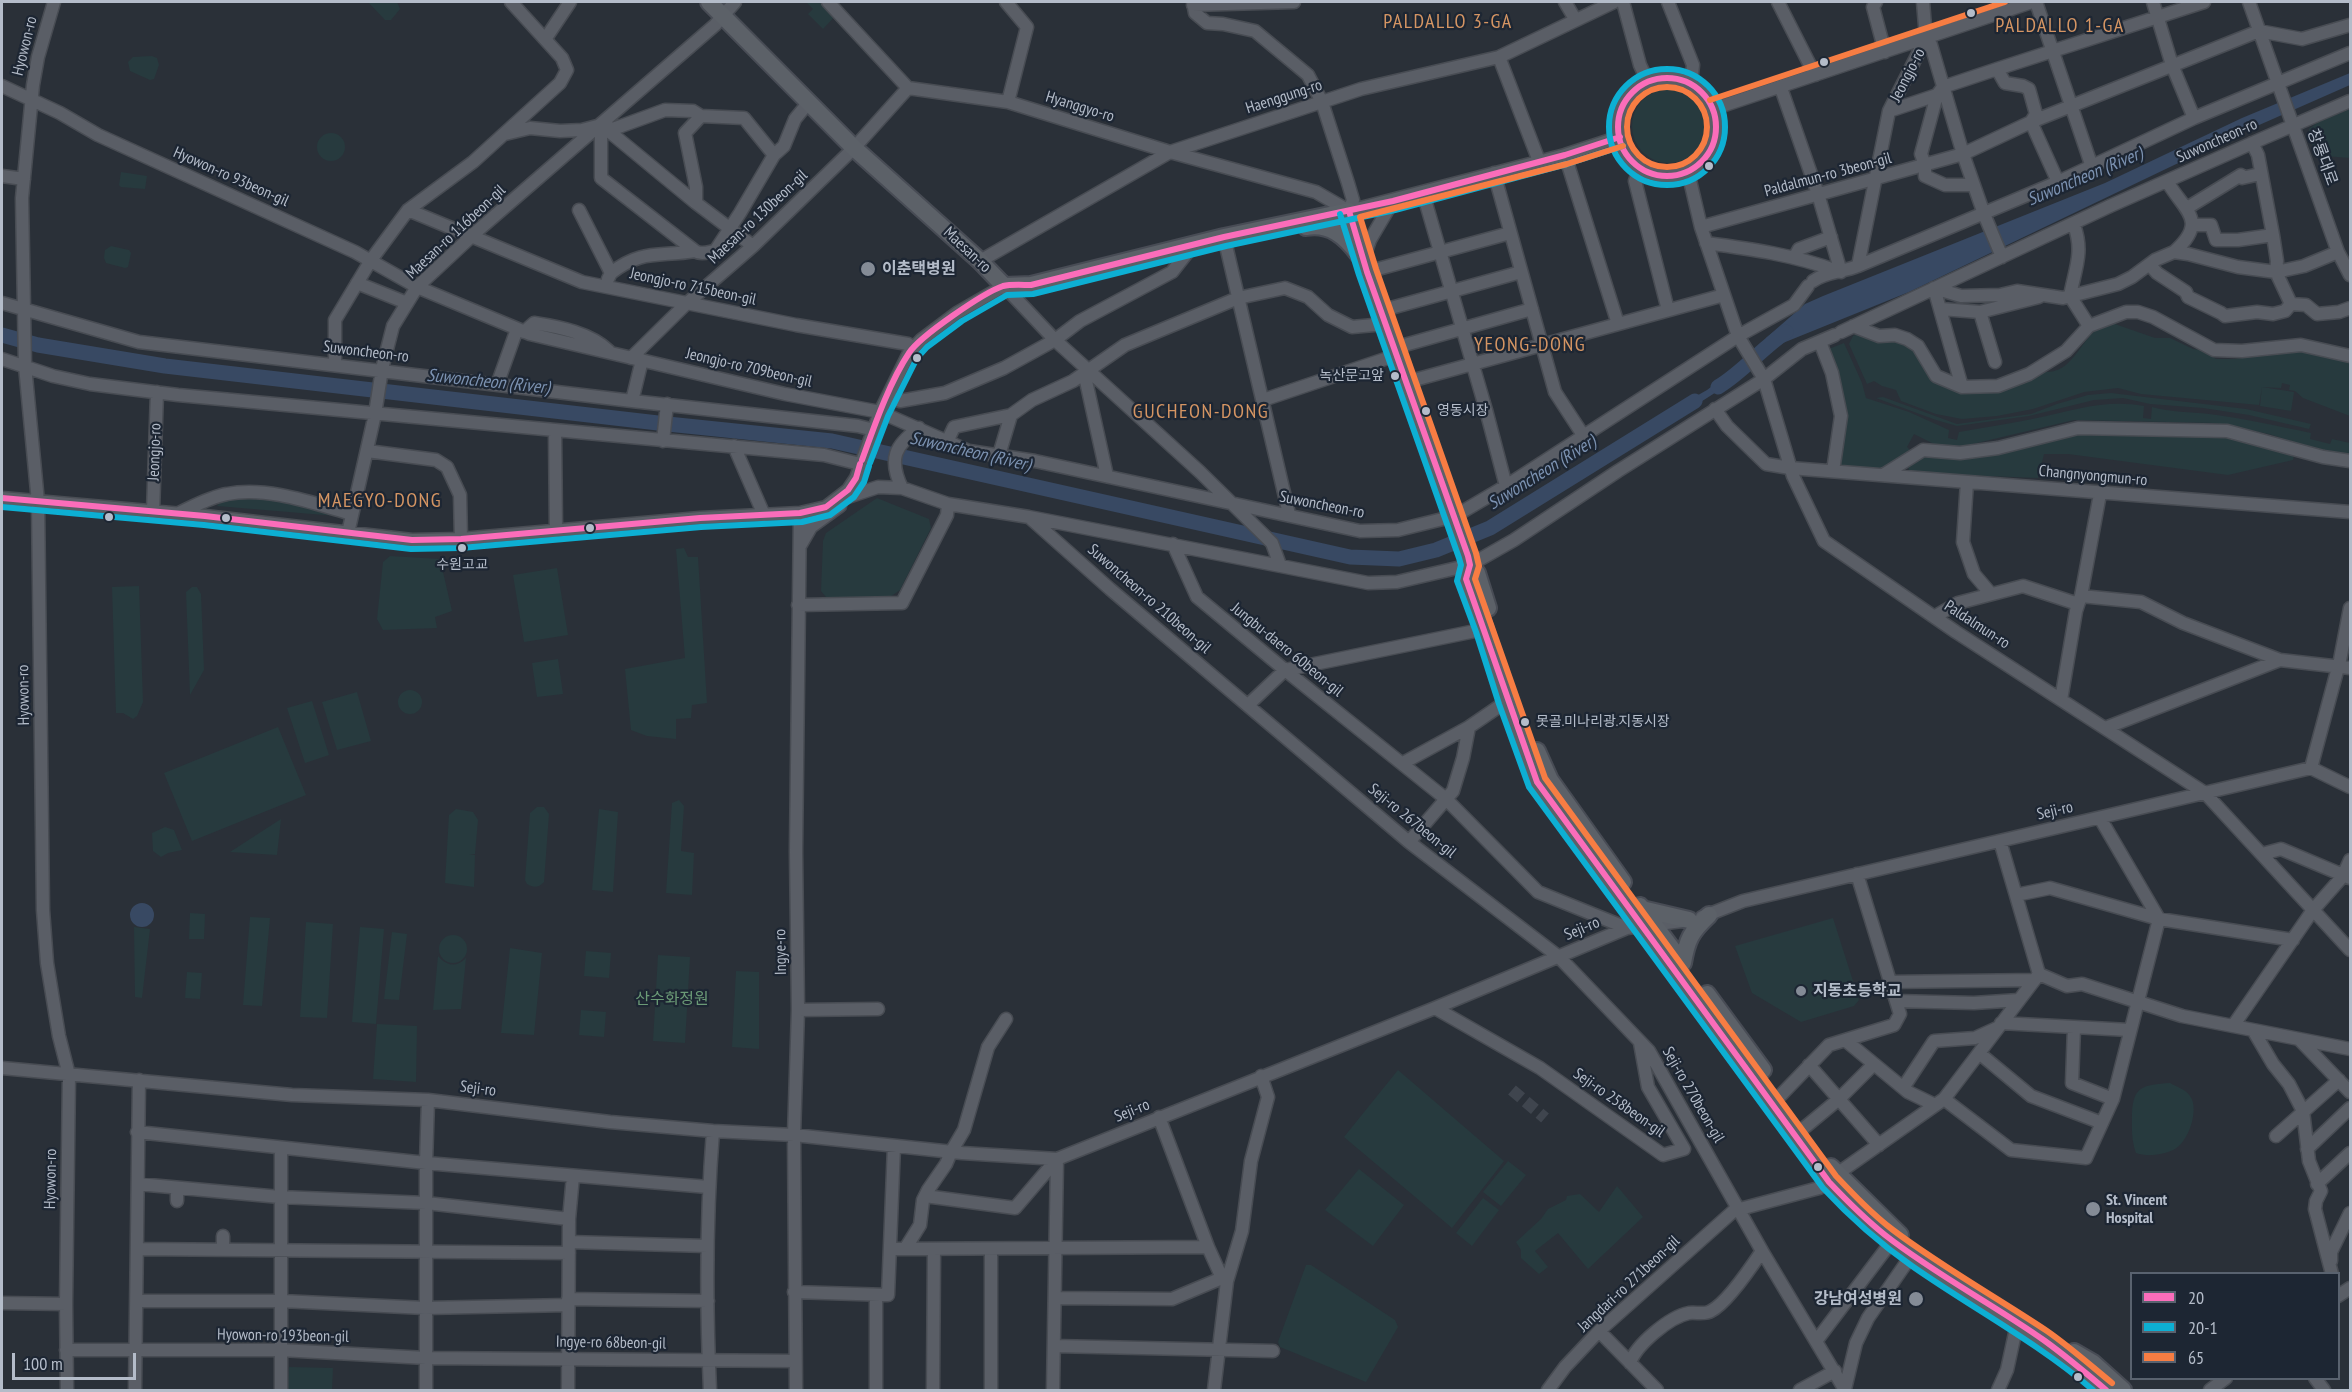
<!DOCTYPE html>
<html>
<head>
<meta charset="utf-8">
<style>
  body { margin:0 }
  #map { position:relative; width:2352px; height:1392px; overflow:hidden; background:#2a3038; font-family:"PT Sans Narrow",sans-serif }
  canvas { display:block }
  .frame { position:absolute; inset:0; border:3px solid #b4bcc9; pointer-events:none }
  .legend { position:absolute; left:2130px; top:1272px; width:210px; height:108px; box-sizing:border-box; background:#1d2633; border:2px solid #59626f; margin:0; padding:8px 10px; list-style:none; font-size:18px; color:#b4bcc9 }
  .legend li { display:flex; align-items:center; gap:12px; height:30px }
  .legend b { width:30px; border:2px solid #59626f }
  .scale { position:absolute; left:12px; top:1353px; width:124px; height:27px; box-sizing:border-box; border:3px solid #b4bcc9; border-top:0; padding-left:8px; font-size:18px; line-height:21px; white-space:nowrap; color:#b4bcc9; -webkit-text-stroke:4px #1d2633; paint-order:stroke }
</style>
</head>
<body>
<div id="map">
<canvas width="2352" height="1392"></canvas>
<div class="frame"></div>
<ul class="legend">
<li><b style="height:8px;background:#fb6dba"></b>20</li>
<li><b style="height:8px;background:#0dafd3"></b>20-1</li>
<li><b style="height:8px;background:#f77d43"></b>65</li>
</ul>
<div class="scale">100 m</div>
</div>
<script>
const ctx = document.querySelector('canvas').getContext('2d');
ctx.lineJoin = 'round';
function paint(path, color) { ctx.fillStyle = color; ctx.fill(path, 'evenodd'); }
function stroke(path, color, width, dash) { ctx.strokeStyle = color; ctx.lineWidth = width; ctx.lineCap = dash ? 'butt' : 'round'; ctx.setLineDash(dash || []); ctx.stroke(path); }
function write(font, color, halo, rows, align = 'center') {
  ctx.font = font + ' "PT Sans Narrow","Noto Sans KR",sans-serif'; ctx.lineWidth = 4.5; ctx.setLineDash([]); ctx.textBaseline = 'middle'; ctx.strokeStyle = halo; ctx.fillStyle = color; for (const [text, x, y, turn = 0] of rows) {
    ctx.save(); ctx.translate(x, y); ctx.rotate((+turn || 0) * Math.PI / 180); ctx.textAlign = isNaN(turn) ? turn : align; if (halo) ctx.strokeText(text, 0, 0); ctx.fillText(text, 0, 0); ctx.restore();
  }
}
const green = new Path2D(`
  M368,2H397L400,9L391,20H385Z
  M806,2H826L838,13L823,29L808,14L813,9Z
  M152,56L157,58L159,65L154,79L150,80L130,71L128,62L133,57Z
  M1632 126a37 37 0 1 1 74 0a37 37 0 1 1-74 0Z
  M2350,109V158L2324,156L2316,153L2310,140L2309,129L2318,122Z
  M317 147a14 14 0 1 1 28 0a14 14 0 1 1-28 0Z
  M121,172L147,176L145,189L121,187L119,185Z
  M111,246L129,250L131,253L128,267L125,268L106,263L104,258L105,250Z
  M2112,323L2155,338H2170L2193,349L2202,350L2216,359H2234L2299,349L2320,356L2350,357V416L2303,398L2295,391L2289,390L2290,385L2282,383L2281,388L2262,387L2294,392L2291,411L2260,406L2262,387L2259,405L2141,394L2118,388L2084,392L2033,409L1997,416L1962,419L1936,414L1901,401L1896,390L1882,386L1874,381L1867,384L1849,344L1853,336L1860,333L1914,347L1927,367L1969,391L1980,393L1993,391L2046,372C2078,373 2083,325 2112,323Z
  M1844,343L1862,383L1866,398L1909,412L1949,430L1948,438L1957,440L1959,432C1986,427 2014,423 2042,417C2076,409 2109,399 2144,406L2143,418L2151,419L2152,407C2171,412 2190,412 2209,414C2243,418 2277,426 2311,433L2310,439L2330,444L2332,439L2350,443V456L2330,454L2269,434L2214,423L2074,420L1960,447L1936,445L1914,434L1907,447L1912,452L1887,471L1838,465L1841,429L1826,350Z
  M2111,393L2246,409L2311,424L2309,429L2249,415L2203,408L2150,404L2123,398L2094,400L2029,416L1957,426L1936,420L1876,398L1883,397L1957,424L2031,414L2057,404L2088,395Z
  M2079,430L2229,433L2295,451L2293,460L2228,475L2068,454H2044L2038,478L1910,473L1908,467L1926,453Z
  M234,496L275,499L335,512L336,516L217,506L222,500Z
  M877,498L929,519L931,528L900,590L890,597H826L821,591L823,541L826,533Z
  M684,548L688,557H698L707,703L692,705L691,718L676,719V739L647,736L631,730L625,669L685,658L676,549Z
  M390,556L440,559L452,611L435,617L437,628L383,630L377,619L383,562Z
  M557,568L568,635L524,642L513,575Z
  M139,586L143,702L137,716L133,719L123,713H116L112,587Z
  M192,587H197L201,594L204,670L190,695L186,592Z
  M558,659L563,694L537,697L532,663Z
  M398 702a12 12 0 1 1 24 0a12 12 0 1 1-24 0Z
  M357,692L371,741L337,750L322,702Z
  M312,701L329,755L305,763L287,708Z
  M278,727L306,795L192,841L164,773Z
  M679,800L684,806L681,851L694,853L692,895L666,893L672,803Z
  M537,807H544L549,814L544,882C538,888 534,888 527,884L525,880L530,813Z
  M456,809L473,812L478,820L475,854H469L475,855L474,887L445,883L449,815Z
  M599,809L618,812L613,892L592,890Z
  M281,819L277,855L230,852Z
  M165,827L174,830L182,850L168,853L161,857L153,851L152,833Z
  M190,913L205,914L204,939H189Z
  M250,917L270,918L262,1006L243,1005Z
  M1833,918L1859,1000L1854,1006L1801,1022L1752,993L1735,946Z
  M306,922L333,924L327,1018L300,1017Z
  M134,927L150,929L142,998L135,997Z
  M360,927L384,929L376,1024L352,1022Z
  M392,932L407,934L399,1000L384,999Z
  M439 949a14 14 0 1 1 28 0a14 14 0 1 1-28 0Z
  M510,948L542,953L534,1035L501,1033Z
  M586,951L611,953L609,978L584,976Z
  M658,955L690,957L685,1043L653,1041Z
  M438,956C447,966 456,968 466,958L461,1009L433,1010Z
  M736,971L759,972V1049L732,1047Z
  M187,972L202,973L200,999L185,998Z
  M581,1010L606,1012L604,1037L579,1035Z
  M377,1024L417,1026L416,1082L373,1079Z
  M1398,1070L1504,1161L1452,1228L1344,1137Z
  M2170,1083C2177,1087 2185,1089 2190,1096C2200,1109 2188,1144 2173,1150C2162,1155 2147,1157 2136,1153C2131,1139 2132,1128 2132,1114C2133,1086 2143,1085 2170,1083Z
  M1508,1161L1526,1175L1501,1206L1483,1192Z
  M1359,1169L1404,1205L1373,1246L1325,1210Z
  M1617,1186L1643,1217L1588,1269L1558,1233L1535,1251L1548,1267L1539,1274L1521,1258V1250L1516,1242L1541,1219L1548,1209L1566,1200L1567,1196L1580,1194L1599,1212Z
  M1483,1198L1499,1210L1472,1246L1456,1233Z
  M1306,1265H1311L1395,1320L1398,1327L1366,1382L1280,1347L1278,1342Z
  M289,1367L333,1368L332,1390H288Z`);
const water = new Path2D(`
  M2350,73V85L2241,133L1909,292L1773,347L1766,338L1805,304L1823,296L2105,183L2242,118Z
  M1731,372L1738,381L1735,380L1682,414L1677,407L1707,390Z
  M130 915a12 12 0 1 1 24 0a12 12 0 1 1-24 0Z`);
const river = new Path2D(`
  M2,335L38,345L165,366L658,423L832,441L1350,557L1399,559L1436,550L1490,528L1695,401
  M1718,387C1743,372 1762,348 1786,332`);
const minorTunnel = new Path2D(`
  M1512,1090L1545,1118`);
const minor = new Path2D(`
  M54,2L38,57L33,85L22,198L25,366L38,502L43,910L47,963L59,1036L69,1075L66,1304L67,1390
  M828,2L908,88L1008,102L1170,152L1316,192L1349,211
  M1006,2L1027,27L1008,102
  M1193,2L1195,13L1207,23L1223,24L1255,31L1308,75L1322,102L1348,183L1353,200L1349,211
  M1565,2L1575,19
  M1623,2L1640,65L1648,82
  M1668,2L1693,65L1691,84
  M1778,2L1815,75
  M1876,2L1873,7L1885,52
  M1923,2L1926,38L1931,45L1963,154L1984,214L2002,257
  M2036,2L2092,167
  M2153,2L2172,65L2194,118
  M2249,2L2338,252L2350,275
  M1193,5L1294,2
  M546,38L570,2
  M1499,57L1539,161
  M1997,69L2005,83L2023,86L2029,89L2036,114L2031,122L2058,182
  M1618 127a49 49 0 1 1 98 0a49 49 0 1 1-98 0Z
  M2,86L60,113L98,135L355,252L417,287L530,334L785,394L880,412L969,451L1035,461L1360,531L1398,530L1455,516L1506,486L1738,336L1794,305L1808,286
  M1781,88L1818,194L1841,272
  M1937,95L1921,154L1925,165V176L1945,185H1974
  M1713,109L2032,2
  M1889,111L1937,95L1943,87L1997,69L2204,2
  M601,125V178L695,251
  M605,128L696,203L753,246
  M505,134L530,128L560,131L582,130L601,125L613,129L665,110L693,111L701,116
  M2252,143L2258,155L2273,235L2277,261L2276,272L2291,304
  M1565,155L1618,324
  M1640,167L1635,181L1668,310
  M1688,172L1701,227L1738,336L1764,379L1793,476L1824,541L1956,632L2205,793L2350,950
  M1494,173L1555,392L1583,435
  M2,176L24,179
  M2167,181C2183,210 2210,220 2174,252
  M1423,193L1486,410L1506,486
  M696,203V187L685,133L701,116L744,118L774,155
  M2187,208L2241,175L2242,178L2260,174
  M408,210L582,282L796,325L908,344L914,348
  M579,210L611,273L608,279
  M1349,211L1565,155L1620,137
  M2074,225C2084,252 2075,269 2070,296L2089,326
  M2192,225H2211L2216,240H2238L2273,235
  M1701,227L1963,154L2031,122L2259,31L2302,39L2350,25
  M1224,237L1289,514
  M1706,243C1751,249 1795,255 1837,271
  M1794,258L1799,249L1831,237
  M1363,260L1370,240L1393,201
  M980,261L1170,152L1361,89L1499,57L1614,2
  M2150,265L2157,273L2186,292L2188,297L2221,313L2225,316L2257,312L2273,314L2285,311L2291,304L2306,305L2317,314L2339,312L2350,308
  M1858,266L1889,111L1926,38
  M1367,272L1510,233
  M611,273C642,249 659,257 695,251C701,255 708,252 715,251L740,213L774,155L784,146L795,119L809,102
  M1813,281C1825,272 1843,272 1858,266L2058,182L2194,118L2350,53
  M357,283L407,303
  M1934,288L1961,296L2000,295L2017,291L2063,298L2118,284L2132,277L2155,260L2174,252L2188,254L2238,267L2276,272L2304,266L2338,252
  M1934,288L1962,387
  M2,303L139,342L632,401L858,426L874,430
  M1941,309L1980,312
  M1380,311L1521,272
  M1853,326L1879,336L1895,335L1907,339L1918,346L1936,376L1962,387L1998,386L2029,374L2066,351L2089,326L2126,312H2138L2153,317L2214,350L2242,351L2301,345L2350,356
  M524,332L534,323C560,327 590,333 609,351
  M1841,332L2110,206L2266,137L2350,101
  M1820,342L1832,373L1841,416L1833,471
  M1394,348L1532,309
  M631,358L685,305L753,246L854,148L908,88
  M2,359L53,376L90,384L178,395L824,455L860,464
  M1995,362L1980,312L2039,297
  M335,365V320L371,260L408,210L473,162L560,83L567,70L562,58L511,2
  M1088,370L1086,381L1107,476
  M1407,382L1724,295
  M497,385L517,329
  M888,396L900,401L945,393L1004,368L1055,340L1080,321L1172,272L1194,244
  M1263,400L1397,355
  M632,401L642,360
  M1715,409L1727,426L1766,464L1790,468L2350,512
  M555,431L556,531
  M663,441L667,404
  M947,442L954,427L1011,415L1032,400L1073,381L1125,345L1238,298L1285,288L1308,297L1328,315L1352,327L1385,324
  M734,446L764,515
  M367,451L436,460L447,467L460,495L461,539
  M999,455L1011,415
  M1883,475L1923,450L1960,453L1998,448L2078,428L2227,431L2323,457L2350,461
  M1967,482L1963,542L1974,574L1991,594
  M902,488C888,459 895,445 919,428
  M2,498L205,516L412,540L461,539L700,518L800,513L826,507L848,490L856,478L880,412L909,353L921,340L957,313L1004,286L1055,340L1200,472L1272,543L1280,565
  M842,499L878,487L902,488L948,504L1029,517L1368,583L1397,582L1470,565L1514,540L1618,471L1764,379L1802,349L1835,335
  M153,512L157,392
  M179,513C194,506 210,497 227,494C267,486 313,503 352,514
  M1029,517L1110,589L1409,842L1559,957L1649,1051L1762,1251L1845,1390
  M348,533L375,414L382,369L393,326L417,287L476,232L715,25L735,2
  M1173,544L1197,597L1285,670L1446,799L1538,892L1627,928
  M800,546L811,527L840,506
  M2081,596L2141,602L2183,623L2280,660
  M798,605L902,603L947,515L948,504
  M1934,617L1958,603L2023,586L2078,604
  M2061,700L2076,611L2081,596L2100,494
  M1248,705L1285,670L1485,629
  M2105,728L2280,660L2350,668
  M1403,763L1469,727
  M2311,768L2340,660L2350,608
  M1409,842L1453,791L1463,758L1469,727L1507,701
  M2262,854L2281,849L2350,878
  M2016,895L2050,888L2159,919L2293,940
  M1702,917L1743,901L2311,768L2350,787
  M2039,974L2067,986L2082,984L2182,1016L2350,1049
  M1890,982L2034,980
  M1896,1001L1974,1003L2019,1000
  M1435,1008L1540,1068L1663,1155L1684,1149L1648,1087L1640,1043
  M798,1010L878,1009
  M2001,1023L2129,1030
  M2233,1026L2313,910L2343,876L2350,860
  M2074,1027L2072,1083L2113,1099
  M2253,1030L2273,1064L2289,1084L2303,1111L2309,1161L2321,1191L2316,1201L2315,1209L2332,1274
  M2299,1039L2350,1092
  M1845,1040L1908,1092L1935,1105
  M1979,1053L2031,1096L2102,1123
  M1809,1065L1879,1145
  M2,1068L292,1095L428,1100L610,1122L713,1131L794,1135L962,1153L1057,1159L1435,1008L1627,928L1682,921
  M1903,1088L1934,1041L1975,1038L1997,1028
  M1781,1095L1829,1045L1894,1025L1900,1014L1857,874
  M1944,1099L2011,1150L2086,1158L2113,1099L2159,919L2100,818
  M1159,1117L1208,1247L1222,1278L1227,1281
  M1804,1128L1839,1099L1874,1064
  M137,1132L426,1163L708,1187
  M2276,1136L2339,1080
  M2307,1149L2350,1108
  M1837,1174L1944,1099L2039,974L2000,841
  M138,1184L280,1197L426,1203L569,1219
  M2317,1184L2350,1153
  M177,1188V1201
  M925,1196L1015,1208L1057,1159
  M1740,1209L1819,1188L1829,1182
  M223,1236V1249
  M569,1242L707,1246
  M138,1249L569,1253
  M890,1249L1208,1247
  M905,1249L920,1225L923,1200L928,1190L946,1164L951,1152L964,1130L988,1047L1006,1019
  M2331,1261V1252L2350,1213
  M794,1292L888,1295L894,1146
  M876,1295V1390
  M2338,1296L2350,1288
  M1055,1298L1172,1299L1222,1278
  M568,1299L708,1301
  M137,1301H282L425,1308L568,1305
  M2,1303L66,1304
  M1599,1331L1657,1390
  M1817,1340L1892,1241
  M1054,1346L1273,1351
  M66,1350H281L426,1358L795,1361
  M1630,1363C1636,1345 1669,1317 1689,1313C1696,1312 1705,1315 1711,1311C1727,1303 1752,1266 1762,1251
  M2315,1378L2324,1390
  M1845,1389L1856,1343L1868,1318L1911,1256
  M135,1390L139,1080
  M281,1390V1149
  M426,1390V1163L428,1100
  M568,1390L569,1219L573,1176
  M710,1390C706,1304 706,1217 713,1131
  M796,1390L794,1135L798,1010L796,851L800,513
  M933,1390L934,1250
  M991,1390V1249
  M1053,1390L1057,1159
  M1214,1390L1227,1281L1242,1231L1251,1161L1268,1097L1261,1076
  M1548,1390L1565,1367L1599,1331L1738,1207
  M1800,1390L1835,1371
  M1998,1390L2007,1370L2017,1324
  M2210,1390L2226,1378`);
const major = new Path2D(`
  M709,2L854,148L980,261L1004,286L1031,285L1224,237L1349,211L1367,272L1468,556L1470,565L1466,579L1485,629L1507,701L1537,782L1829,1182C1899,1263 1993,1299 2075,1363C2086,1372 2096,1382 2106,1390
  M1306,227C1330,223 1345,236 1359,255
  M1470,565L1477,573L1488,608
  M1537,751L1550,780L1623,882
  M1640,906L1673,950
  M1642,909L1689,920
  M1683,963C1687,939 1691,932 1709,915
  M1707,994L1763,1070
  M1831,1167L1900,1235
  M2074,1352L2093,1363L2123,1390`);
const bus1 = new Path2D(`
  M1618 127a49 49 0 1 1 98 0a49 49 0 1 1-98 0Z
  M1349,211L1367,272L1468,556L1470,565L1466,579L1537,782L1829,1182C1847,1201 1865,1219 1885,1235C1936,1275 1993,1304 2045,1341C2067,1357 2086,1373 2106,1390
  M862,460C874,427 889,383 909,353C920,336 983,293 1003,286C1011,284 1023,285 1031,285L1224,237L1393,201L1565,155L1620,137
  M2,498L205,516L412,540L461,539L700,518L800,513L826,507L848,490L856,478L860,464`);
const bus2 = new Path2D(`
  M1609 127a58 58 0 1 1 116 0a58 58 0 1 1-116 0Z
  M1340,214L1359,275L1459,558L1461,565L1457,581L1476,632L1499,704L1529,787L1823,1188C1850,1217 1879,1243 1912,1266C1972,1308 2037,1342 2093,1390
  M870,463L888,416L917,358L927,347L962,321L1007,295L1033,294L1226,246L1395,210L1567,164L1623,146
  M2,507L204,525L411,549L461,548L701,527L802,522L830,515L854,497L864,482L869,466`);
const bus3 = new Path2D(`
  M1627 127a40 40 0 1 1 80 0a40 40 0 1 1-80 0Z
  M1710,100L2005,2
  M1623,146L1567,164L1360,217L1376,269L1476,553L1479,566L1475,579L1545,778L1836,1176C1854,1195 1872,1214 1893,1230C1942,1267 1996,1297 2047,1331C2070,1347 2090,1365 2112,1383`);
const markers = [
  [1971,13,5,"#b4bcc9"],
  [1824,62,5,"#b4bcc9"],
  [1709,166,5,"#b4bcc9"],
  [868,269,8,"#848b96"],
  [917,358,5,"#b4bcc9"],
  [1395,376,5,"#b4bcc9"],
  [1426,411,5,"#b4bcc9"],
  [109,517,5,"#b4bcc9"],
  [226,518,5,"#b4bcc9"],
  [590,528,5,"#b4bcc9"],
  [462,548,5,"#b4bcc9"],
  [1525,722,5,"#b4bcc9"],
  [1801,991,6,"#848b96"],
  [1818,1167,5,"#b4bcc9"],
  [2093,1209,8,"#848b96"],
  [1916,1299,8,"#848b96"],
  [2078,1377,5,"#b4bcc9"]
];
const busNames = [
  ["녹산문고앞",1384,376,"right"],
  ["영동시장",1437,411],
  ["수원고교",462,565,"center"],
  ["못골.미나리광.지동시장",1536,722]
];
const streetNames = [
  ["Hyowon-ro",25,46,-76],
  ["Jeongjo-ro",1908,75,-63],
  ["Haenggung-ro",1284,97,-18],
  ["Hyanggyo-ro",1080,107,17],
  ["Suwoncheon-ro",2217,141,-24],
  ["창룡대로",2322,157,70],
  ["Paldalmun-ro 3beon-gil",1828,175,-15],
  ["Hyowon-ro 93beon-gil",231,177,24],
  ["Maesan-ro 130beon-gil",758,217,-43],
  ["Maesan-ro 116beon-gil",456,232,-43],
  ["Maesan-ro",967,250,43],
  ["Jeongjo-ro 715beon-gil",693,287,12],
  ["Suwoncheon-ro",366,352,7],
  ["Jeongjo-ro 709beon-gil",749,368,13],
  ["Jeongjo-ro",155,452,-88],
  ["Changnyongmun-ro",2093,476,5],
  ["Suwoncheon-ro",1322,505,11],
  ["Suwoncheon-ro 210beon-gil",1149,599,41],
  ["Paldalmun-ro",1977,625,33],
  ["Jungbu-daero 60beon-gil",1287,650,39],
  ["Hyowon-ro",24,695,-91],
  ["Seji-ro",2055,811,-13],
  ["Seji-ro 267beon-gil",1412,821,39],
  ["Seji-ro",1582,929,-23],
  ["Ingye-ro",781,952,-91],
  ["Seji-ro",478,1089,7],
  ["Seji-ro 270beon-gil",1693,1095,60],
  ["Seji-ro 258beon-gil",1619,1103,35],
  ["Seji-ro",1132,1111,-22],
  ["Hyowon-ro",51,1179,-89],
  ["Jangdari-ro 271beon-gil",1629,1284,-43],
  ["Hyowon-ro 193beon-gil",283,1336,1],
  ["Ingye-ro 68beon-gil",611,1343,1]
];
const poiNames = [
  ["이춘택병원",882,269],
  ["지동초등학교",1813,991],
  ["St. Vincent",2106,1200],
  ["Hospital",2106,1218],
  ["강남여성병원",1902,1299,"right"]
];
const parkNames = [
  ["산수화정원",672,999]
];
const waterNames = [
  ["Suwoncheon (River)",2085,177,-23],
  ["Suwoncheon (River)",488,382,6],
  ["Suwoncheon (River)",970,452,13],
  ["Suwoncheon (River)",1542,473,-32]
];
const quarterNames = [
  ["PALDALLO 3-GA",1448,22],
  ["PALDALLO 1-GA",2060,26],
  ["YEONG-DONG",1530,345],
  ["GUCHEON-DONG",1201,412],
  ["MAEGYO-DONG",380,501]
];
paint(green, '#273a3e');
paint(water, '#384963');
stroke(river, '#384963', 15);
stroke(minorTunnel, '#3f454e', 12, [12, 6]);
stroke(minor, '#484c53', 15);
stroke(major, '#484c55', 20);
stroke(minor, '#5a5e66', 12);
stroke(major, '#5c6168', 16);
stroke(bus1, '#fb6dba', 6);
stroke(bus2, '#0dafd3', 6);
stroke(bus3, '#f77d43', 6);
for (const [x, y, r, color] of markers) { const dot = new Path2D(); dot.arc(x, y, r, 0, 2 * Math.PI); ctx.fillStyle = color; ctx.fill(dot); stroke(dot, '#1d2633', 2); }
write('14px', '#b4bcc9', '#1d2633', busNames, 'left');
write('16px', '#b4bcc9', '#1d2633', streetNames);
write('bold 16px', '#b4bcc9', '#1d2633', poiNames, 'left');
write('16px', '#6b9a76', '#1d2633', parkNames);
write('italic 18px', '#7c92b1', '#1d2633', waterNames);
ctx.letterSpacing = '1.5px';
write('20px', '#d59563', '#1d2633', quarterNames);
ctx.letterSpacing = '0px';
</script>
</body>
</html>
